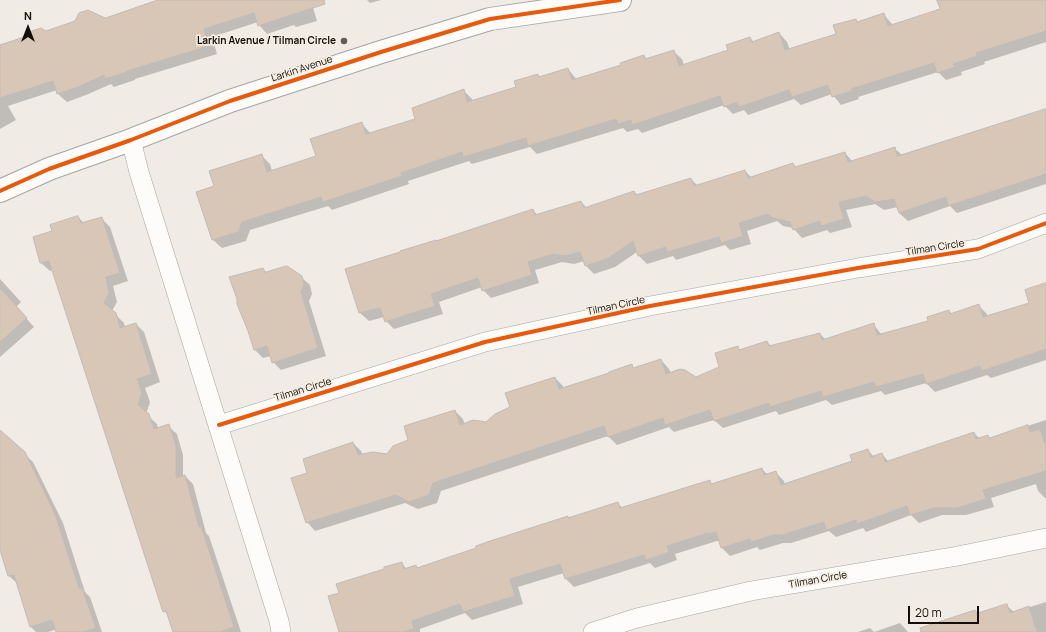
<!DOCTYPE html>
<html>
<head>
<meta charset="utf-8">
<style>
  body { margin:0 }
  #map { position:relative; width:1046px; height:632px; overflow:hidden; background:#f0ebe5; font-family:Manrope,sans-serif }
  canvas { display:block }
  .north { position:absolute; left:8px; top:8px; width:40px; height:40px; -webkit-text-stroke:3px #f4ece1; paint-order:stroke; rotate:0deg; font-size:11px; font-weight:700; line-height:16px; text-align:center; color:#110e0b }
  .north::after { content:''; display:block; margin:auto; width:14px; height:18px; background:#110e0b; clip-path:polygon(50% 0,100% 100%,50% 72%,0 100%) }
  .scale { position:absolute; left:908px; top:606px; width:71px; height:18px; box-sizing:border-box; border:2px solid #110e0b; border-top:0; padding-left:5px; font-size:12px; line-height:14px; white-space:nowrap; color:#110e0b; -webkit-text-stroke:3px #f4ece1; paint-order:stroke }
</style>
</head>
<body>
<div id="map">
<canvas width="1046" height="632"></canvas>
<div class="north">N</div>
<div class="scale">20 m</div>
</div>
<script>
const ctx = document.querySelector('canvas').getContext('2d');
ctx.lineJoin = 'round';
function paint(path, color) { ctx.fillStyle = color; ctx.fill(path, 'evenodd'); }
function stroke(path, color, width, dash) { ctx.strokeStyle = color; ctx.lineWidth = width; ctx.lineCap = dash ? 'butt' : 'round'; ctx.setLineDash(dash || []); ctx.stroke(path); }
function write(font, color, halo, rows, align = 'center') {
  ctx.font = font + ' Manrope,sans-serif'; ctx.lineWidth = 3.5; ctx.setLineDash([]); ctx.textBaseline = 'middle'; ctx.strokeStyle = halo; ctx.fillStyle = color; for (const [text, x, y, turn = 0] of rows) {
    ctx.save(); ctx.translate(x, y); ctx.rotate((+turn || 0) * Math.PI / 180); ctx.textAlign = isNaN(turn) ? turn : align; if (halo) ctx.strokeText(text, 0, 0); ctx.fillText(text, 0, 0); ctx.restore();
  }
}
const shadow = new Path2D(`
  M161,0H315L311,1L317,21L296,27L294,25L267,34L259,25L258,22L212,37L217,54L135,79V80L114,87L111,84L86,95L67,102L58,94L57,90L8,106L16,120L0,129V46L46,32L105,19Z
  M367,0H381L370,3Z
  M941,0H1046V42L984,62L985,64L961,72L962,75L946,80L938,72L858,97L859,99L841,105L832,94L801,105L794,99L748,115L744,110L733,114L724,105L642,133L638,129L627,132L623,128L537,154L530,147L472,164L469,161L408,181L409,184L332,210L328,206L250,230L246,241L222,248L213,240L198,193L215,187L261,155L270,164L272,171L317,157L362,124L371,134L416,119L463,90L472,99V101L517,87L538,75L541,78L568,69L577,80L622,66L644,56L647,59L673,51L682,59L684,65L729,50L750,38L754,42L779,33L787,42L790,50L837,35L855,20L858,22L884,15L893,25L941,10Z
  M1046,110V184L957,213L950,206L908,221L899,213L898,207L884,210L875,204L846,210L852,227L830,233L827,230L802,238L793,228L783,226L777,221L747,231L751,244L730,250L725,245L676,260L673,256L647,264L639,256L637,252L615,267L594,274L586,266L584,261L574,264L562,262L535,270L539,283L491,298L483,290L482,287L439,302L443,314L394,329L386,321L384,317L369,321L360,313L346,270L533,210L538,216L581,202L587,208L634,192L638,195L691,179L698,186L745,171L752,178L793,164L797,168L845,153L853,162L894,148L902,155Z
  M78,217L84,223L101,218L110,227L128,281L113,286L117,302L112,311L124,323L125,327L136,324L144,332L160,382L145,388L150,402L146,414L157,424L158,429L168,426L177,434L183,455V476H185L193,484L206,533L209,536L241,632H174L169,616L164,611L53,270L50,271L41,263L53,232Z
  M263,269L267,273L301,277L310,285L312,294L309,301L326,356L281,370L273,362L271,356L263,358L255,350Z
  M0,279L21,302L16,307L34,327L0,357Z
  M1046,284V360L991,378L987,375L935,392L926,383L885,395L881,391L832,405L826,400L779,415L776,411L723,428L714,420L674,432L669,427L617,445L608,436L441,491L437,503L418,509L405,503L315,531L307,522L308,473L353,443L361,451L363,455H387L455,411L463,419L465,425L486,423L555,378L563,386L564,389L631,365L634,369L661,360L669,369L671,373L696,378L720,368L737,347L741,351L767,342L771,346L820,334L826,340L873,324L882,335L929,321L949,311L952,314L979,306L987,314L988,317L1030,304Z
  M1046,420V499L1038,491L1036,484L991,498L994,507L966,515H942L919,523L911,515L866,532L863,528L836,537L829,531L791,543H783L760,550L757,547L730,556L722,548L720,541H717L675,554L677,560L655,568L650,563L574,587L566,579L564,573L518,587L523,604L472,620L465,613L420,629V632H340V593L401,563L407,569L416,566L418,568L568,517L569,519L618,504L623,508L709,482L712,484L762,469L768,475L776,473L784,481L785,484L853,462L868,450L874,457L882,454L889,462L974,433L980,439L988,436L990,438Z
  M0,432L33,462L63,523L85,592L90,597L102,632H58L57,629L48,632H36L31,627L18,584L9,576L3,555L0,539Z
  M1046,602V632H935L978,614L1006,605L1014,612Z
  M900,623L908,632H858L870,628L874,632Z`);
const building = new Path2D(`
  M158,0H324L325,4L258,26L254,13L204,29L209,46L127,71V72L105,79L104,75L78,87L57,94L53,81L0,98V45L27,36L29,32L41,28L46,31L75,21L79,13L88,10L105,18Z
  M937,0H1046V31L976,53L977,56L953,64L955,67L937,73L934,63L851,89L852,91L832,97L828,85L792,97L789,90L739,107L737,102L724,107L720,96L632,125L631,120L618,124L616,119L528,146L526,138L463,157L462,152L401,173L402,176L323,202L321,197L242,222L238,232L212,240L196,192L214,186L209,171L262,154L267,172L316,156L310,139L362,122L366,134L415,119L412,108L464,89L467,102L516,87L514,81L538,74L539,77L568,68L572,80L621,65L620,63L644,55L645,59L674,50L679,66L728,50L726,45L750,37L752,42L779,32L785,50L836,34L833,25L856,19L857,22L884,13L888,26L940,9Z
  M1046,109V174L948,206L946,197L899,213L894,199L875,202L866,196L839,202L844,219L821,226L820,221L793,230L790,222L773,218L768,214L739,223L743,236L721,243L719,237L667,252L666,247L638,256L633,241L607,259L585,266L580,252L565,256L553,254L528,262L532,275L482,291L478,278L431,294L435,306L385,322L380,308L359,313L345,269L400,252V251L436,240V241L533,209L535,215L581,201L584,208L634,191L636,195L691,178L694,186L745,170L748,178L793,163L795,167L845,152L848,162L895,147L897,156Z
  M78,216L81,223L102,217L120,273L106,277L109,293L104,303L116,313L120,328L136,323L152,374L137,379L142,393L138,405L149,414L154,429L169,424L176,446V478L185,475L199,527L201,526L234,627L220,632H173L166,611L163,612L49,261L40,263L33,237L52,231L50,225Z
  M287,266L302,276L304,285L301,292L318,348L272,363L267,346L254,350L248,331L237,304V299L229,277L263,268L265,272Z
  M1046,283V349L982,371L980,366L926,384L923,374L876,387L874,382L823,397L821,391L770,407L769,403L714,421L710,410L665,425L663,418L608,437L604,426L433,483L429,495L409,502L396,495L306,523L291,478L307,473L303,459L353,442L358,455L373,452L387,454L393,446L408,440L404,426L455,410L460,425L473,420L486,422L495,414L510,407L505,393L555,377L559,389L609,373V372L632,364L633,368L661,359L666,374L680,369L685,370L696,377L719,367L715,353L738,346L739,350L767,341L769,346L820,333L822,340L874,323L877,335L928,321L927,317L949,310L950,314L979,304L983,317L1029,303L1025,290Z
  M0,288L27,318L0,342Z
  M1028,425L1030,432L1040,429L1046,447V471L983,490L986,499L957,508H934L910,515L907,506L857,524L856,520L826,530L824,522L782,535H774L751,542L750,539L721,548L716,532L709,534L708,533L667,546L669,552L646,560L644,555L565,579L560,564L510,579L515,596L463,612L460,604L412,621L414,629L403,632H339L328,596L339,593L336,584L384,569V567L402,562L404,569L416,565L417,568L476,548V546L487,542L568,516V518L618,502L620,508L710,480L711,484L762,468L764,475L776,471L781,485L852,461L850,455L868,449L871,457L882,453L885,462L974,432L976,439L988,435L989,438Z
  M0,430L25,452L55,514L79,588H82L96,628L83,632H56L52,620L30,627L14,575L8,576L0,550Z
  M1007,604L1010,613L1029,606L1037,632H921L920,628L975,610L977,613Z`);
const street = new Path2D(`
  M131,140L139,172L279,621L281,632
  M219,425L485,342L650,306L858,268L978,249L1046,223
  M593,632L637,618L751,591L958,556L1046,538`);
const secondary = new Path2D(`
  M0,191L49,169L131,140L230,101L381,52L490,19L620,0`);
const cycleway = new Path2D(`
  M0,191L49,169L131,140L230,101L381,52L490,19L620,0
  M219,425L485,342L650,306L858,268L978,249L1046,223`);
const markers = [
  [344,41,4,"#5f5b57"]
];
const poiNames = [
  ["Larkin Avenue / Tilman Circle",336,41]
];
const streetNames = [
  ["Larkin Avenue",302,69,-18],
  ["Tilman Circle",935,248,-9],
  ["Tilman Circle",616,306,-12],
  ["Tilman Circle",303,390,-17],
  ["Tilman Circle",818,580,-10]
];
paint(shadow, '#0003');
paint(building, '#d8c7b7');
stroke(building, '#c0bbb7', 1);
stroke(street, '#a8a5a0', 20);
stroke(secondary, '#a8a5a0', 24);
stroke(street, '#fdfcfb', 19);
stroke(secondary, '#fdfcfb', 22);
stroke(cycleway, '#e8590c', 4);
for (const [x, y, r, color] of markers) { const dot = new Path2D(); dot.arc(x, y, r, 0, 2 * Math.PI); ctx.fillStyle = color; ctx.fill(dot); stroke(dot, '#f4ece1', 1.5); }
write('bold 10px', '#110e0b', '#f4ece1', poiNames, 'right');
write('10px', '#110e0b', '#f4ece1', streetNames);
</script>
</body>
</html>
